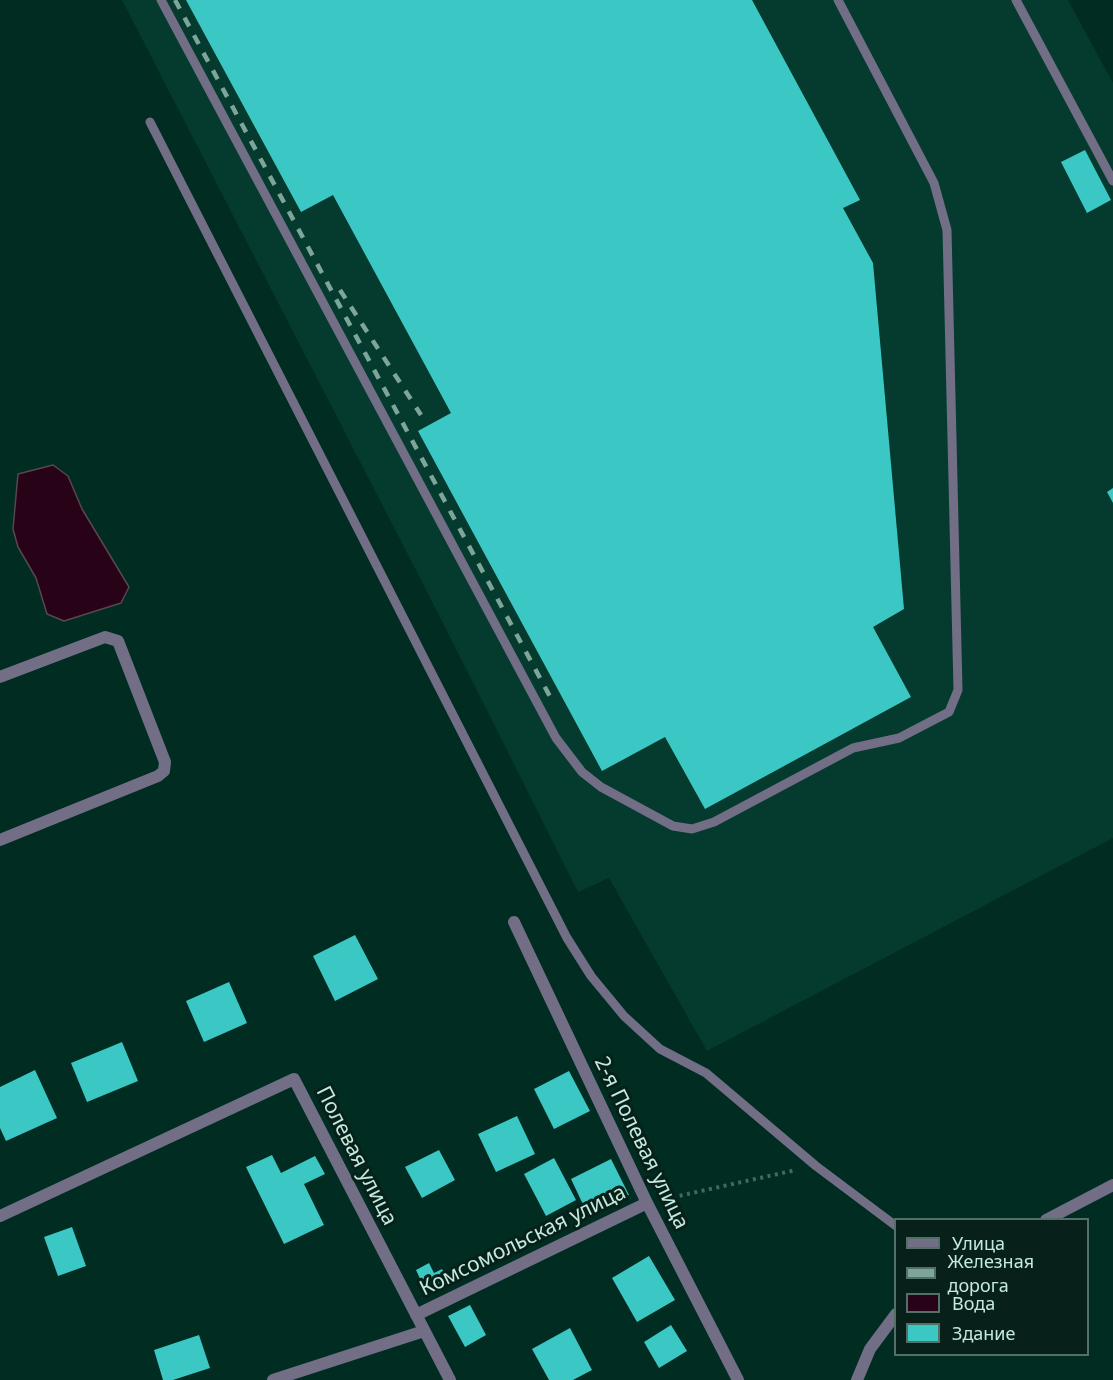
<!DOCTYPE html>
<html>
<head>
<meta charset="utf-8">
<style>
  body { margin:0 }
  #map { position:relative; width:1113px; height:1380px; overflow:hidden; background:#002c22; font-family:"Noto Sans",sans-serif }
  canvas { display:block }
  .legend { position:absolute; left:894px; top:1218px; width:195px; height:138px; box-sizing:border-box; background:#07201a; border:2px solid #537068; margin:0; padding:8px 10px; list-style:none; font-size:18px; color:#c4e9dd }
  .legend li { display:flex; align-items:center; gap:12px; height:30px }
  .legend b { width:30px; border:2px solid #537068 }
</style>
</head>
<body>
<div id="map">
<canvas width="1113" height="1380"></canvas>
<ul class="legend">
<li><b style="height:8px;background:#726e86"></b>Улица</li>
<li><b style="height:8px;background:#7ea59a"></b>Железная дорога</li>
<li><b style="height:16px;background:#280216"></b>Вода</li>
<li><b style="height:16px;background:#3bc8c5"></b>Здание</li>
</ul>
</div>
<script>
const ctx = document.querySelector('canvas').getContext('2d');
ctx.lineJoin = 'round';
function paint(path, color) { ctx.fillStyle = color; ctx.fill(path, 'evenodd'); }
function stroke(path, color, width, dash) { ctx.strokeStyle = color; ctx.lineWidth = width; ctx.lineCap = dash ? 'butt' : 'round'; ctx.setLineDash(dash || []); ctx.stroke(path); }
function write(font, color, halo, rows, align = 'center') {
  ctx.font = font + ' "Noto Sans",sans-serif'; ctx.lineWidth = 6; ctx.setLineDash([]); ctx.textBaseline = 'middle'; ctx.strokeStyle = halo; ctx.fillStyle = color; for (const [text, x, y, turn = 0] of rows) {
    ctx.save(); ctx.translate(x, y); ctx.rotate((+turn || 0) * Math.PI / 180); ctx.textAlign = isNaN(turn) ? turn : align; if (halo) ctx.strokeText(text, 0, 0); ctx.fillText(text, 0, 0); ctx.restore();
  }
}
const built = new Path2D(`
  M122,0H1068L1113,83V838L707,1051L609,878L578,892L439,615Z`);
const water = new Path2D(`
  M53,465L68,476L82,509L129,587L121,603L64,621L47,614L36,578L18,547L13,529L18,474Z`);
const building = new Path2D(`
  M186,0H752L860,200L843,208L873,263L904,609L873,627L911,697L705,809L665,737L602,771L418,431L451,413L333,195L301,212Z
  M1085,150L1111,200L1087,213L1061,162Z
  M1113,488V503L1107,492Z
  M355,935L378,979L335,1001L313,956Z
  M229,982L247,1023L204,1042L186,1001Z
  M122,1042L138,1081L87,1102L71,1063Z
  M35,1070L57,1118L6,1141L0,1128V1087Z
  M569,1071L590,1111L554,1129L534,1089Z
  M517,1116L535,1154L496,1172L478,1134Z
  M439,1150L455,1180L422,1198L405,1167Z
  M272,1155L281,1173L315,1156L325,1174L304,1184L324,1225L284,1244L246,1167Z
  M554,1158L576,1200L546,1216L524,1174Z
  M611,1159L629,1195L588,1215L571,1179Z
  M72,1227L86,1266L58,1276L44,1237Z
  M649,1256L675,1300L637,1322L612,1278Z
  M429,1263L434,1273L442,1269L449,1284L427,1294L416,1270Z
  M470,1305L486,1335L465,1347L448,1316Z
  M671,1325L687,1351L659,1368L644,1342Z
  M570,1328L592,1370L573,1380H549L532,1349Z
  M199,1335L210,1368L173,1380H163L154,1350Z`);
const path = new Path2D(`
  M665,1199L796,1170`);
const lane = new Path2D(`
  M161,0L556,738L582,772L601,787L673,826L692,829L714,822L853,748L899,738L949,712L958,690L947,230L934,183L838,0
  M1016,0L1113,181
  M150,122L567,938L591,976L624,1016L660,1049L706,1073L816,1166L896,1226`);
const street = new Path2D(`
  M0,677L105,637L118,641L165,762L164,771L158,776L0,840
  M514,922L647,1203L738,1380
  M0,1216L294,1079L450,1380
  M1046,1220L1113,1185
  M416,1315L647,1203
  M273,1380L424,1331
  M857,1380L870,1349L896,1314`);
const rail = new Path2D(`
  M175,0L554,704
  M340,290L421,415`);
const streetNames = [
  ["2-я Полевая улица",641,1143,64],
  ["Полевая улица",356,1156,63],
  ["Комсомольская улица",523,1241,-26]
];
paint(built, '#053a2e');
paint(water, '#280216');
stroke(water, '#574752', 1.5);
paint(building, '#3bc8c5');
stroke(path, '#406a5f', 4, [3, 4.5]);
stroke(lane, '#726e86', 9);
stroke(street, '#726e86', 12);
stroke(rail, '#7ea59a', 4.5, [10, 10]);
write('21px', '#c4e9dd', '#07201a', streetNames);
</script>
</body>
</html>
